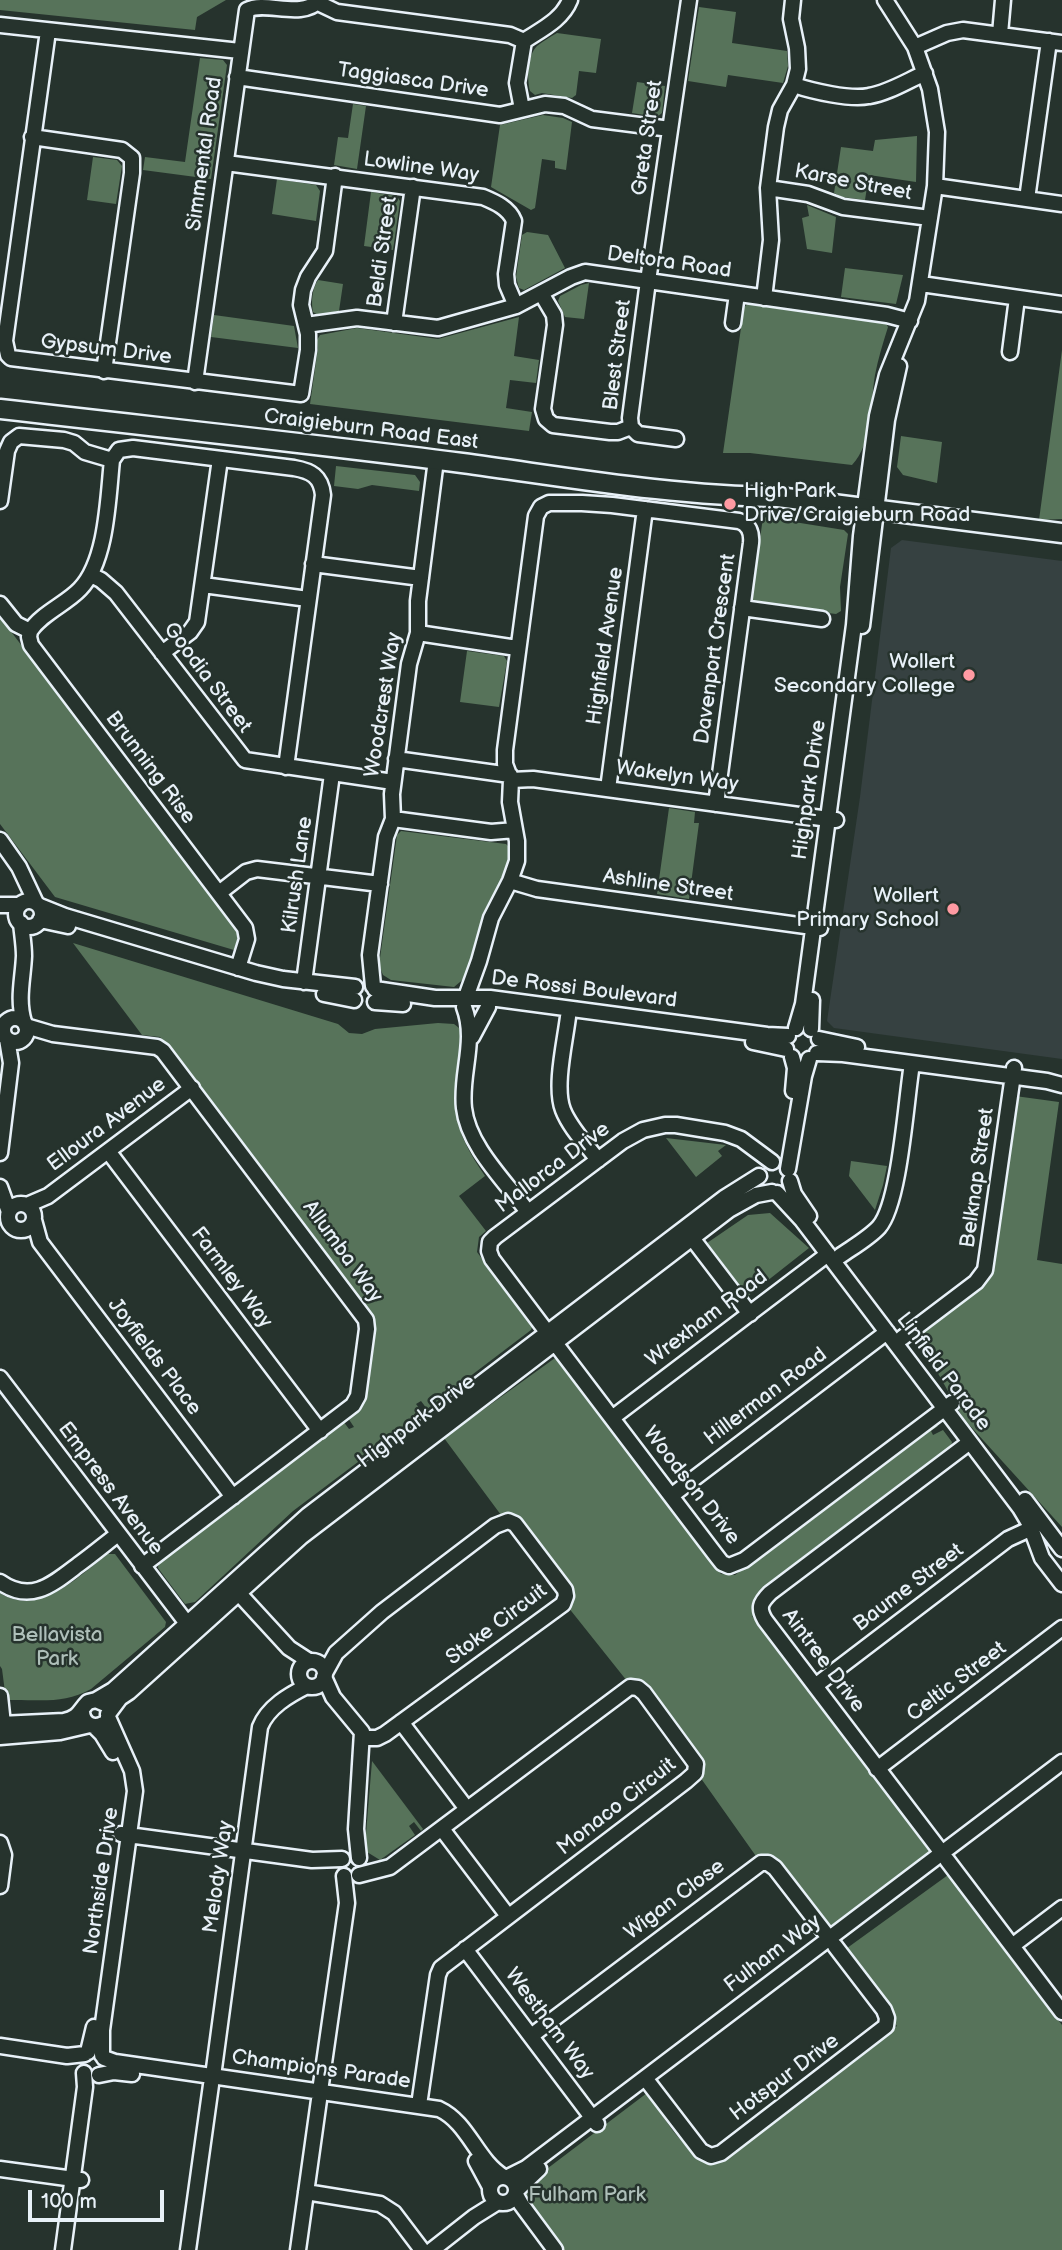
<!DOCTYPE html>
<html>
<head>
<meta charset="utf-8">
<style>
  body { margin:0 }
  #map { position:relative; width:1062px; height:2250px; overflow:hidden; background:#26332d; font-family:"Balsamiq Sans",sans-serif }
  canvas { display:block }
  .scale { position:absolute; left:28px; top:2190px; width:136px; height:32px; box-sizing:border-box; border:4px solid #e8f1f8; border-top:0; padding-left:9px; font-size:21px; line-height:24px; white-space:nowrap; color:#e8f1f8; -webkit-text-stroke:5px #26332d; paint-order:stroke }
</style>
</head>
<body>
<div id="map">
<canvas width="1062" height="2250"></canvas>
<div class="scale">100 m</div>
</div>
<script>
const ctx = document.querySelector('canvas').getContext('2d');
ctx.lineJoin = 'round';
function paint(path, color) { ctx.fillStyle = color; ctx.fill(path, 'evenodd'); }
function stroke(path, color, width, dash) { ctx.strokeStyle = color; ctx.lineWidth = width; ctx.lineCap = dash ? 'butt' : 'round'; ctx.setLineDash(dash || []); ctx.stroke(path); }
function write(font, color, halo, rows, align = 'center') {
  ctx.font = font + ' "Balsamiq Sans",sans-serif'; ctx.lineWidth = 5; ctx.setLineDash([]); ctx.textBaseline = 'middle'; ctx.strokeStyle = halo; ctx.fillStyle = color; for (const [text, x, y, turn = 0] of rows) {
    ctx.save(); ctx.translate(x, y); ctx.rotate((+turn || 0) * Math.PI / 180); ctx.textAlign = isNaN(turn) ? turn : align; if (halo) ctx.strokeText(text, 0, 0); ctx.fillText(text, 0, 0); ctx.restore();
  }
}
const built = new Path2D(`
  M902,540L1062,561V1059L834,1028L827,1021L860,797L891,548Z`);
const green = new Path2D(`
  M0,0H226L197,17L195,30L0,10Z
  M699,7L736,12L732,43L787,51L788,66L783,83L728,75L726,87L688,81Z
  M557,33L601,39L596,73L579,71L576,95L572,98L542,93L535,95L530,91C527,79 527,56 537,46C543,41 550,37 557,33Z
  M200,58L223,60L227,65L211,179L143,170L145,157L185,162Z
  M637,82L665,86L662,113L657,117L632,113Z
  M353,104L366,106L357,169L334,165L338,137L348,138Z
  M543,115L563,118L572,122L566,170L555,168V161L542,159L535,208L531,210L491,187L500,125Z
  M917,136L916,182L869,175L865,200L842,197L834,193L841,147L873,151L875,140Z
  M93,157L117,160L122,166L116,204L87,200Z
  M277,179L316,185L320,191L316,221L272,214Z
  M371,192L397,196L400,201L393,250L364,246Z
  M807,205L836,217L832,253L807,249L802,218L809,216Z
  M527,232L548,235L565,268L524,290L519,288L516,277L522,235Z
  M845,268L903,275L896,304L841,297Z
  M318,280L343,284L339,311L318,315L313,312C311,302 312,289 318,280Z
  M589,283L584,319L565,317L558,301L560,296L581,285Z
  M749,303L885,322L888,327C883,343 878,359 875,375C870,404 873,443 852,465L750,453H723L744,307Z
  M214,315L294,326L298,348L211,337Z
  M519,317L514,356L539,360L536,383L510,380L506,408L532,412L529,431L310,404L318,348L317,340L320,335L357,328L438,339Z
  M1062,350V519L1039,520Z
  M901,436L942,442L937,483L903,475L897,467Z
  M336,466L415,475L420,482L419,491L372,485L358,489L334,486Z
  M763,517L844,530L848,534L840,587L841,611L836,614L756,604L752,599Z
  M0,617L237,930L238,937L234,950L55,897L0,824Z
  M467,651L504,656L507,661L499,707L460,702Z
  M669,808L695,812L694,823H699L689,899L657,894Z
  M401,831L506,844L511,849L504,880L483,916L466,977L454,987L391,980L383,975L379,965L397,835Z
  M73,943L338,1024L349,1033L362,1034L375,1029L438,1023L454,1024L463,1031L455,1107C458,1134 470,1154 485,1176L459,1196L486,1231L479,1237L477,1252L532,1327L531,1330L427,1409L421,1401L416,1404L423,1413L293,1511L195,1602L185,1604L158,1568L159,1560L343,1421L349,1429L354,1427L348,1418L361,1408L373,1321L160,1037L142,1035Z
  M1015,1096L1059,1102L1037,1260L1062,1264V1527L963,1418L916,1334L979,1287Z
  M666,1138L726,1145L718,1151L722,1156L696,1177Z
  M851,1161L887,1166L883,1185L875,1210L849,1176Z
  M770,1213L809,1248L748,1296L707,1243L748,1215Z
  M555,1358L557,1360L561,1359L590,1398H587L631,1451L629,1453L721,1574L735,1575L932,1425L938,1426L931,1431L933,1435L943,1430L952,1442L951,1449L754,1599L753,1608L755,1614L752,1616L930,1852L828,1932L758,1859L700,1777L704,1768L703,1762L647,1689L633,1681H627L568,1607L572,1602V1592L514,1516L501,1515L444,1438Z
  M108,1554H115L166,1622L165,1627L91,1689C63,1705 37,1699 6,1700L2,1669L0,1666V1593C40,1618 78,1576 108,1554Z
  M372,1761L423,1829L421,1831L414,1822L409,1826L415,1835L380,1860L367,1852L365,1846Z
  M948,1875L1062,2025V2250H564L523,2199V2187L647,2093C664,2116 686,2160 716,2161L897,2026L843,1951Z`);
const minor = new Path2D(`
  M318,3L337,12L510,35L524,41
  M0,25L240,51
  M48,31L5,341L8,355L11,358L301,394L308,350V334L301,305L303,290L308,277L325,251L335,176
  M1000,34L1003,0
  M915,47L947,33L963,30L1062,43
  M237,77L500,115L545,104L564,106L592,119L670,129
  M794,85C812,91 850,100 869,96C888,93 907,81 925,73
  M522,109L517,83L524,41C542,29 562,20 570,0
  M32,137L122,150L132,158V173L104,371
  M226,163L483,197C495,202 509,208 514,221L506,274L507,285L516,306
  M935,186L1062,204
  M768,188L808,194L843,207L930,218
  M1027,199L1049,41
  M921,284L1062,304
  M541,293L554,315L555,325L543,409L546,419L553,425L610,432H618L631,427
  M764,298L771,240L768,188L776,127L780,110L794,85L798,69L797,48L791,19L793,0
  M394,323L413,187
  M733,323L737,294
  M306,325L357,318L438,328L516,306L571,277L585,272L887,315L910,321
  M1010,352L1017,298
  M195,382L247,10C267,0 300,20 320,0
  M676,439L638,434L631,427L630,418L648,281L689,0
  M0,501L7,451L11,442L19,436L64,440L74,443L85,452L112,460L119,450L133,448L294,468C311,471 321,476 323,495L286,767
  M313,564L421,578
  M91,575L101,580L116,593L245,760L393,782
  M203,585L308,599
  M0,604L16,624L30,631L29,637L31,645L245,928L247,939L238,968
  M742,608L822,619
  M862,626L887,420L899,366
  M30,631C42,613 66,604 80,589C107,561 108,498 112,460
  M418,633L517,648
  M162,653L190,632L197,622L220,459
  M396,759L510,775
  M511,780L533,779L836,820
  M608,789L645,509
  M393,819L491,832L515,830
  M0,840L19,867L36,903
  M510,881L537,889L820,928
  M219,893L246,872L257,869L380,884
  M16 914a13 13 0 1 1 26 0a13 13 0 1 1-26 0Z
  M0,905H20
  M40,906L65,916L256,973L283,979L355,987
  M40,920L68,926
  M21,923C22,934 24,945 24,956C23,979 17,999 24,1022
  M304,982L332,774
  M373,986L370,955L386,837L393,819L392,794L409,664L418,633V601L436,460
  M375,989L435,998H490L767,1035L788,1036
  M324,994L354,1000
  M466,997L479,961L491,918L510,881L517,861V841L510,802L511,780L505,764V750L536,516L541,507L549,503H582L612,505L739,521C749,524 752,533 751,543L716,804
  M375,1002L403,1004
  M464,1007C477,1041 460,1074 464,1108C468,1146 506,1182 528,1212
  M568,1017C565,1042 554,1087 563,1110C570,1128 586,1144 598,1160
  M3 1030a12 12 0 1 1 24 0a12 12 0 1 1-24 0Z
  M26,1026L53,1034L157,1047L163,1051L366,1320L367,1329L358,1396L353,1405L142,1566
  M796,1028L803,1004L854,625L861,536L877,416L887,375L917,301L935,186L937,132L930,89L915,47L885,0
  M811,1029L812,1000
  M472,1037L488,1007
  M819,1039L857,1047
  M753,1042L786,1049
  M817,1053L843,1054L1047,1081L1062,1085
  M792,1057L795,1068L793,1091
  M108,1151L320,1431
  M0,1153L11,1063L7,1039
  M788,1169L804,1076L809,1059
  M790,1181L794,1194L809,1216
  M0,1187L9,1212
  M777,1193L802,1220L1020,1508L1029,1523L1042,1558L1062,1584
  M8 1217a13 13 0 1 1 26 0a13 13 0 1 1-26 0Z
  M27,1205L48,1196L192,1088
  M34,1220L40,1242L233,1497
  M692,1238L750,1314
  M840,1256C853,1247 869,1238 879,1227C900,1203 906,1099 912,1064
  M547,1332L492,1259L489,1251L490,1242L495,1237L623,1141L643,1130L665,1125H676L725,1133L741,1139L772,1162
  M902,1338L976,1282L985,1270L1014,1068
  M555,1343L715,1554L722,1563L729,1566L744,1560L952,1403
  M0,1378L192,1630
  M612,1418L828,1254
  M671,1496L887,1332
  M1025,1500L1062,1549
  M0,1582C31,1604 53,1584 78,1565C92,1555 105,1544 118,1534
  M233,1587L289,1648L309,1661
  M299 1674a13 13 0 1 1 26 0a13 13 0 1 1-26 0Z
  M325,1673L336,1653L382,1612L495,1526L508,1521L515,1524L565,1590L566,1596L563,1604L385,1734L377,1738H363
  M324,1677L333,1697L362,1732L356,1829L359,1858
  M815,1686L1008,1539L1032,1528
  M0,1696L3,1724
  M96,1700L113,1690L308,1515L724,1198L759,1176
  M82,1712C83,1724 93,1729 103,1724
  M108,1714L120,1698L129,1692L301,1537L729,1210L756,1195L772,1192
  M401,1722L467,1809
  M0,1724L64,1721C80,1717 78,1712 88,1702L96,1700L103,1703
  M94,1726L102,1734L113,1752
  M0,1737L60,1732L90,1725
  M877,1769L1062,1628
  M442,1829L508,1916
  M121,1834L312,1860L342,1859
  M0,1843L4,1855L0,1886
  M942,1853L765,1620C758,1608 760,1603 770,1593L970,1442
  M947,1860L1062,2012
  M359,1875L390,1867L630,1687L638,1688L644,1693L696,1764L695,1773L686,1781L441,1968L438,1975L419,2105
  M1012,1946L1062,1908
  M465,1949L597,2124
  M531,2036L761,1863H768L775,1868L829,1938
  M0,2046L67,2056L85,2054
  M88,2052L94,2027
  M102,2055V2030L135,1791L132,1771L108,1717
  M104,2058L115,2062L439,2109C469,2123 476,2160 504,2177
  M99,2075L114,2072L132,2074
  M213,2076L260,1727C268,1707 289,1695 307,1686
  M645,2078L701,2151L711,2156L721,2153L886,2026L887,2018L884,2010L835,1946
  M320,2091L347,1903L344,1876
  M476,2161L490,2187
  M0,2169L81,2180
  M490 2190a13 13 0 1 1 26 0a13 13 0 1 1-26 0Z
  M508,2177L526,2168L1062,1762
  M517,2190L539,2169
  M306,2192L380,2204L394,2213L422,2250
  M516,2195L521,2204L555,2250
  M63,2250L85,2087L84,2073
  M188,2250L211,2085
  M298,2250L319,2100
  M432,2250L474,2217L498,2202`);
const major = new Path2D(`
  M0,409C154,427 308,443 462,463C567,477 672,496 778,497L1062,533`);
const markers = [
  [730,504,7,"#ff9aa2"],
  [969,675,7,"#ff9aa2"],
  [953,909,7,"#ff9aa2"]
];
const streetNames = [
  ["Taggiasca Drive",413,81,8],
  ["Greta Street",648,138,-82],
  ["Simmental Road",205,154,-82],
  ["Lowline Way",421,168,8],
  ["Karse Street",853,183,11],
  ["Beldi Street",383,252,-82],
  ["Deltora Road",669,263,8],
  ["Gypsum Drive",106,350,7],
  ["Blest Street",618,355,-83],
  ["Craigieburn Road East",371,430,7],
  ["Highfield Avenue",606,646,-82],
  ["Davenport Crescent",716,649,-82],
  ["Goodia Street",207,678,53],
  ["Woodcrest Way",384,705,-81],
  ["Brunning Rise",150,768,53],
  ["Wakelyn Way",677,777,8],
  ["Highpark Drive",810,790,-82],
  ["Kilrush Lane",298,875,-82],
  ["Ashline Street",668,886,8],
  ["De Rossi Boulevard",584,990,7],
  ["Elloura Avenue",107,1125,-37],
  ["Mallorca Drive",553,1168,-37],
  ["Belknap Street",978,1178,-82],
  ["Allumba Way",342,1252,54],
  ["Farmley Way",231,1278,53],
  ["Wrexham Road",707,1319,-37],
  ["Joyfields Place",154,1357,53],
  ["Linfield Parade",943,1372,53],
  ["Hillerman Road",766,1397,-37],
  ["Highpark Drive",417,1422,-37],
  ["Woodson Drive",691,1486,52],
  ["Empress Avenue",110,1489,53],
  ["Baume Street",909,1588,-37],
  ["Stoke Circuit",497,1625,-37],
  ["Aintree Drive",823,1661,53],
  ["Celtic Street",957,1682,-37],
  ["Monaco Circuit",617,1807,-38],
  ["Melody Way",219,1877,-82],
  ["Northside Drive",102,1881,-82],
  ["Wigan Close",675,1900,-37],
  ["Fulham Way",773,1954,-37],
  ["Westham Way",549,2024,53],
  ["Champions Parade",321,2070,8],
  ["Hotspur Drive",785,2078,-37]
];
const poiNames = [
  ["High Park",744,492,"left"],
  ["Drive/Craigieburn Road",744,516,"left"],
  ["Wollert",955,663],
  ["Secondary College",955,687],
  ["Wollert",939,897],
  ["Primary School",939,921]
];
const parkNames = [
  ["Bellavista",57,1636],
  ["Park",57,1660],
  ["Fulham Park",587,2196]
];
paint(built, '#364141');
paint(green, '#57735a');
stroke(minor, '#e8f1f8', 19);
stroke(major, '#e8f1f8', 23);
stroke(minor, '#26332d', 14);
stroke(major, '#26332d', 18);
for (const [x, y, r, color] of markers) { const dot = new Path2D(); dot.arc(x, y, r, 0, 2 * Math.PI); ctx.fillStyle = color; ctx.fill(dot); stroke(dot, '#26332d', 2.5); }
write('21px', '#e8f1f8', '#26332d', streetNames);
write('21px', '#e8f1f8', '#26332d', poiNames, 'right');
write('21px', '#aebfb9', '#26332d', parkNames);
</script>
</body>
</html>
